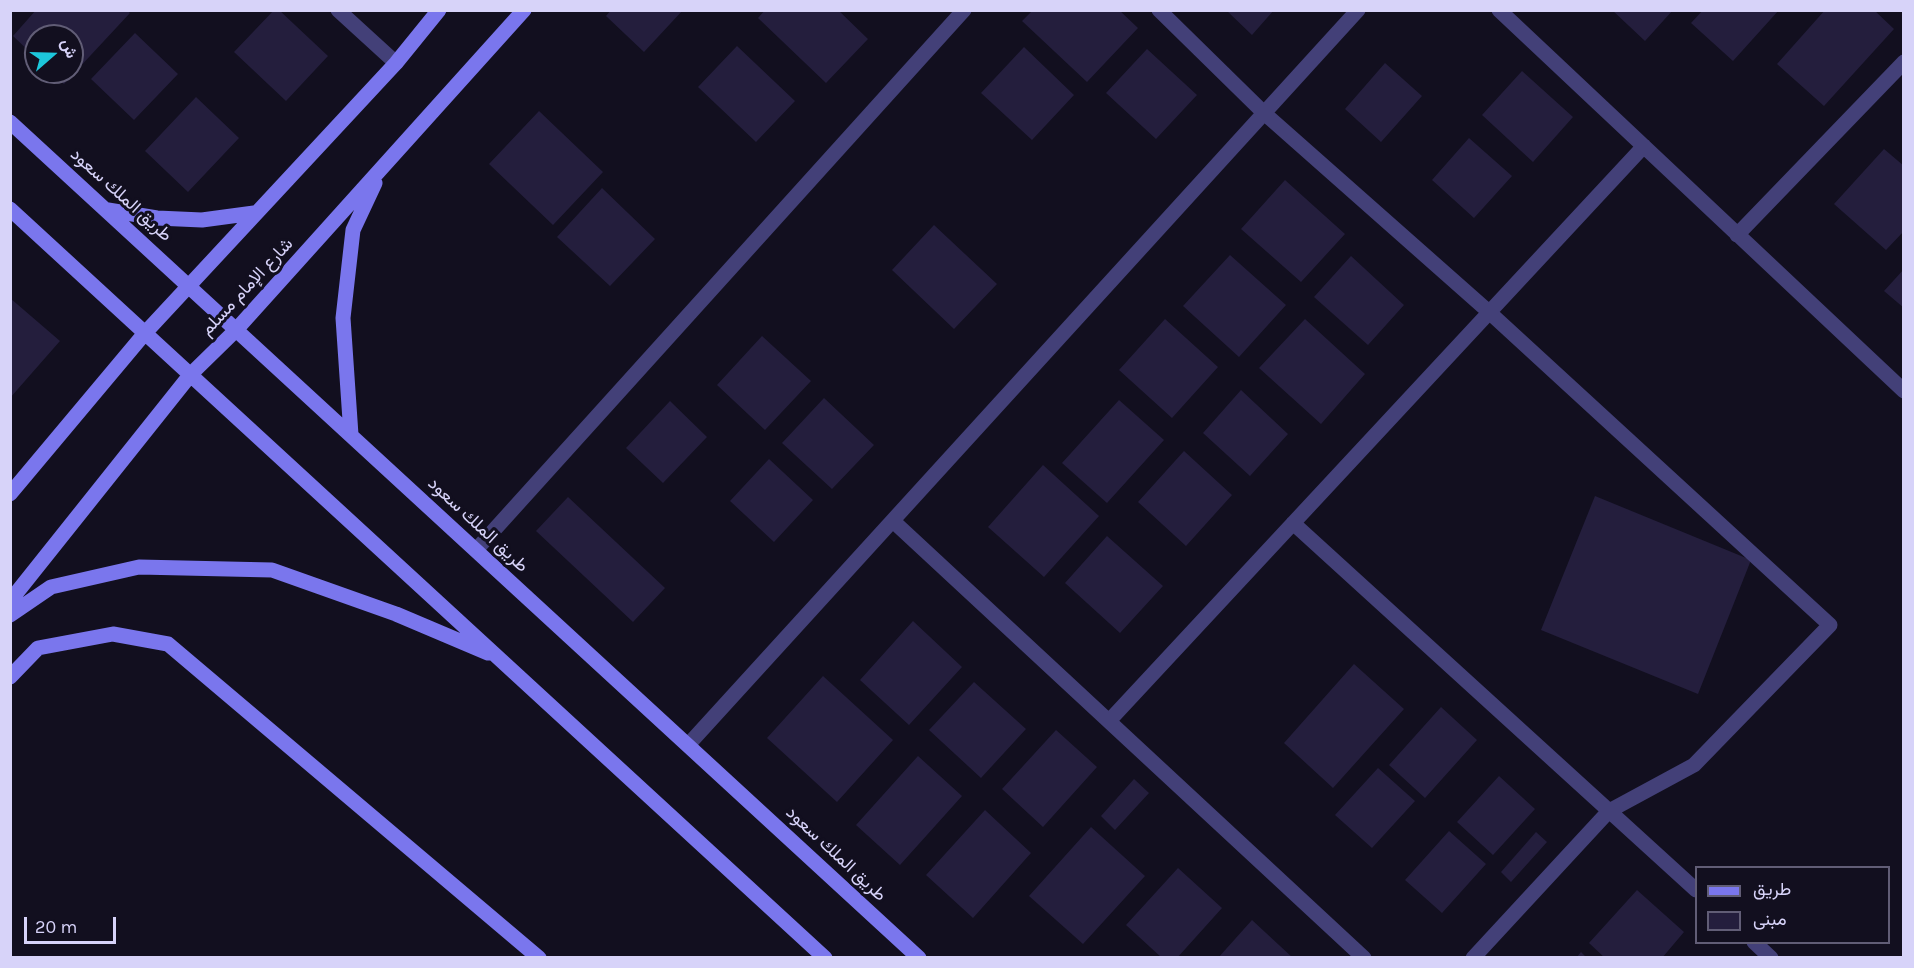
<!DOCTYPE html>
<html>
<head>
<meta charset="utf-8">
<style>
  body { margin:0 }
  #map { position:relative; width:1914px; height:968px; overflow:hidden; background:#120f1f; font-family:Karla,Vazirmatn,sans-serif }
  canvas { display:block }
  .frame { position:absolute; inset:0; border:12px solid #d7d3f9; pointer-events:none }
  .legend { position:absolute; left:1695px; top:866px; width:195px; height:78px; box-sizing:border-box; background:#120f1f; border:2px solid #615d76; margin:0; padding:8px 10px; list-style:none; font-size:18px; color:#d7d3f9 }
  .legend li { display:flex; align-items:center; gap:12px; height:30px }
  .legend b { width:30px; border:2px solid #615d76 }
  .north { position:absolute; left:24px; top:24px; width:60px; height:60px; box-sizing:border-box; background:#120f1f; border:2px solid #615d76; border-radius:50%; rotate:70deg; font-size:16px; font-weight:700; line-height:24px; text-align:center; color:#d7d3f9 }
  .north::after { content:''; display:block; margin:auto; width:21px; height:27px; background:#1dc7db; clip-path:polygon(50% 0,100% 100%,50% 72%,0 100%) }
  .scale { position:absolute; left:24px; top:917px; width:92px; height:27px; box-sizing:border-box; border:3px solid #d7d3f9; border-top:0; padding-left:8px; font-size:18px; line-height:21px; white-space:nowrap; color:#d7d3f9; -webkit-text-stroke:4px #120f1f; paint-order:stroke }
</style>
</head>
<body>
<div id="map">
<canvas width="1914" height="968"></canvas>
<div class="frame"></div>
<ul class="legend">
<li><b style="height:8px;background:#7a76ed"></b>طريق</li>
<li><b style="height:16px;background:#241e3d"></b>مبنى</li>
</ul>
<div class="north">ش</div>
<div class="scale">20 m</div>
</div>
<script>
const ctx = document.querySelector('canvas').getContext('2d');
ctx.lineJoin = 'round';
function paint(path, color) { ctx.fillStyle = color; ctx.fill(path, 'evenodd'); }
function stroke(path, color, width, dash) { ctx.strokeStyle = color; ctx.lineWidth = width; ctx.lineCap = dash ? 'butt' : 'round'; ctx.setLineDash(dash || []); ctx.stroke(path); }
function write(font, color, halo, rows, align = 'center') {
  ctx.font = font + ' Karla,Vazirmatn,sans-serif'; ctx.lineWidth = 6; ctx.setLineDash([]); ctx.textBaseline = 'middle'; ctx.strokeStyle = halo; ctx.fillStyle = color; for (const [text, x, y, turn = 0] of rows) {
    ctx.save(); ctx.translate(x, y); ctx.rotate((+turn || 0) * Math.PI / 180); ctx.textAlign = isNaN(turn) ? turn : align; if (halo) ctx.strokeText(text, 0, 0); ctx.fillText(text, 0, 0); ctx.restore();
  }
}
const building = new Path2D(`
  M36,10H127L130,13L64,84L51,72H72V36H36V58L13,36Z
  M274,10H279L328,56L286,101L234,52Z
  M611,10H683L644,52L606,16Z
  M765,10H838L868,39L826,83L758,18Z
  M1033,10H1119L1138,28L1087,82L1022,21Z
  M1226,10H1274L1252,35Z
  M1612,10H1673L1645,41Z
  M1703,10H1779L1733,61L1691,23Z
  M1825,10H1874L1894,29L1824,106L1777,64Z
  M135,33L178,74L134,120L91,79Z
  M737,46L795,101L756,142L698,87Z
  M1024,47L1074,95L1032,140L981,93Z
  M1147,49L1197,95L1156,139L1106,93Z
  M1385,63L1422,96L1381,142L1345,109Z
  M1522,71L1573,117L1533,162L1482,115Z
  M196,97L239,138L188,192L145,151Z
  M539,111L603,172L553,225L489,164Z
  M1469,138L1512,176L1474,218L1432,180Z
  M1884,149L1904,166V231L1886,250L1834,204Z
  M1285,180L1345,234L1301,282L1241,229Z
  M602,188L655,239L610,286L557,237Z
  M934,225L997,284L954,329L892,270Z
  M1230,255L1286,305L1239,357L1183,306Z
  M1351,256L1404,305L1368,345L1314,297Z
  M1904,269V308L1884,291Z
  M10,298L60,341L10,398Z
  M1165,319L1218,367L1172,418L1119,370Z
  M1305,319L1365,374L1321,424L1259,368Z
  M762,336L811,381L765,430L717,385Z
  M1241,390L1288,434L1250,476L1203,433Z
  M824,398L874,445L832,489L782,443Z
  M1119,400L1164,440L1107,503L1062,463Z
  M670,401L707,437L663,483L626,448Z
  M1184,451L1232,495L1186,546L1138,502Z
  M769,459L813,500L774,542L730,501Z
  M1043,465L1099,516L1044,577L988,527Z
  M1595,496L1751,560L1698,694L1541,630Z
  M568,497L665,588L633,622L536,531Z
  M1107,536L1163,586L1120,633L1065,583Z
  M913,621L962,667L909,725L860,680Z
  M1354,664L1404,709L1333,788L1284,743Z
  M823,676L893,740L837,802L767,738Z
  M974,682L1026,729L981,778L929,730Z
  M1441,707L1477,740L1425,798L1389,765Z
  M1056,730L1097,767L1043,827L1002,789Z
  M918,756L962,796L900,865L856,825Z
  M1378,768L1415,801L1372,848L1335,815Z
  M1499,776L1535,809L1493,855L1457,822Z
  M1134,779L1149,793L1115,830L1101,816Z
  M985,810L1031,853L973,918L926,875Z
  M1091,827L1145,876L1083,944L1029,896Z
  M1449,831L1486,864L1442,913L1405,880Z
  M1536,832L1547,842L1511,882L1501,872Z
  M1178,868L1222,908L1177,958H1162L1126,925Z
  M1637,890L1684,932L1662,958H1605L1589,943Z
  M1252,920L1293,958H1218Z
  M1581,952L1587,958H1576Z`);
const street = new Path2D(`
  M338,10L396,63
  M1159,10L1264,113L1489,312L1830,625L1694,765L1609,811L1473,958
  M1499,10L1904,391
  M1737,235L1904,62
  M893,521L1364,958
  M1293,523L1696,890
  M476,550L964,10
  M1109,721L1644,146
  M688,745L1358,10
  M1754,942L1771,958`);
const secondary = new Path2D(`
  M10,122L919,958
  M10,209L825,958
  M108,210L157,218L202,220L254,213
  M351,435L343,318L353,230L375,183
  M10,494L145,333L396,63L439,10
  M10,601L191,374L235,331L524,10
  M10,615L51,587L139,567L272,570L396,614L488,653
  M10,677L38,648L113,634L168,644L539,958`);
const streetNames = [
  ["طريق الملك سعود",121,195,42],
  ["شارع الإمام مسلم",247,287,-47],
  ["طريق الملك سعود",478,525,43],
  ["طريق الملك سعود",836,854,43]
];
paint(building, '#241e3d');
stroke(street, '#434078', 15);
stroke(secondary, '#7a76ed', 15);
write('18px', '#d7d3f9', '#120f1f', streetNames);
</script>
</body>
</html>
